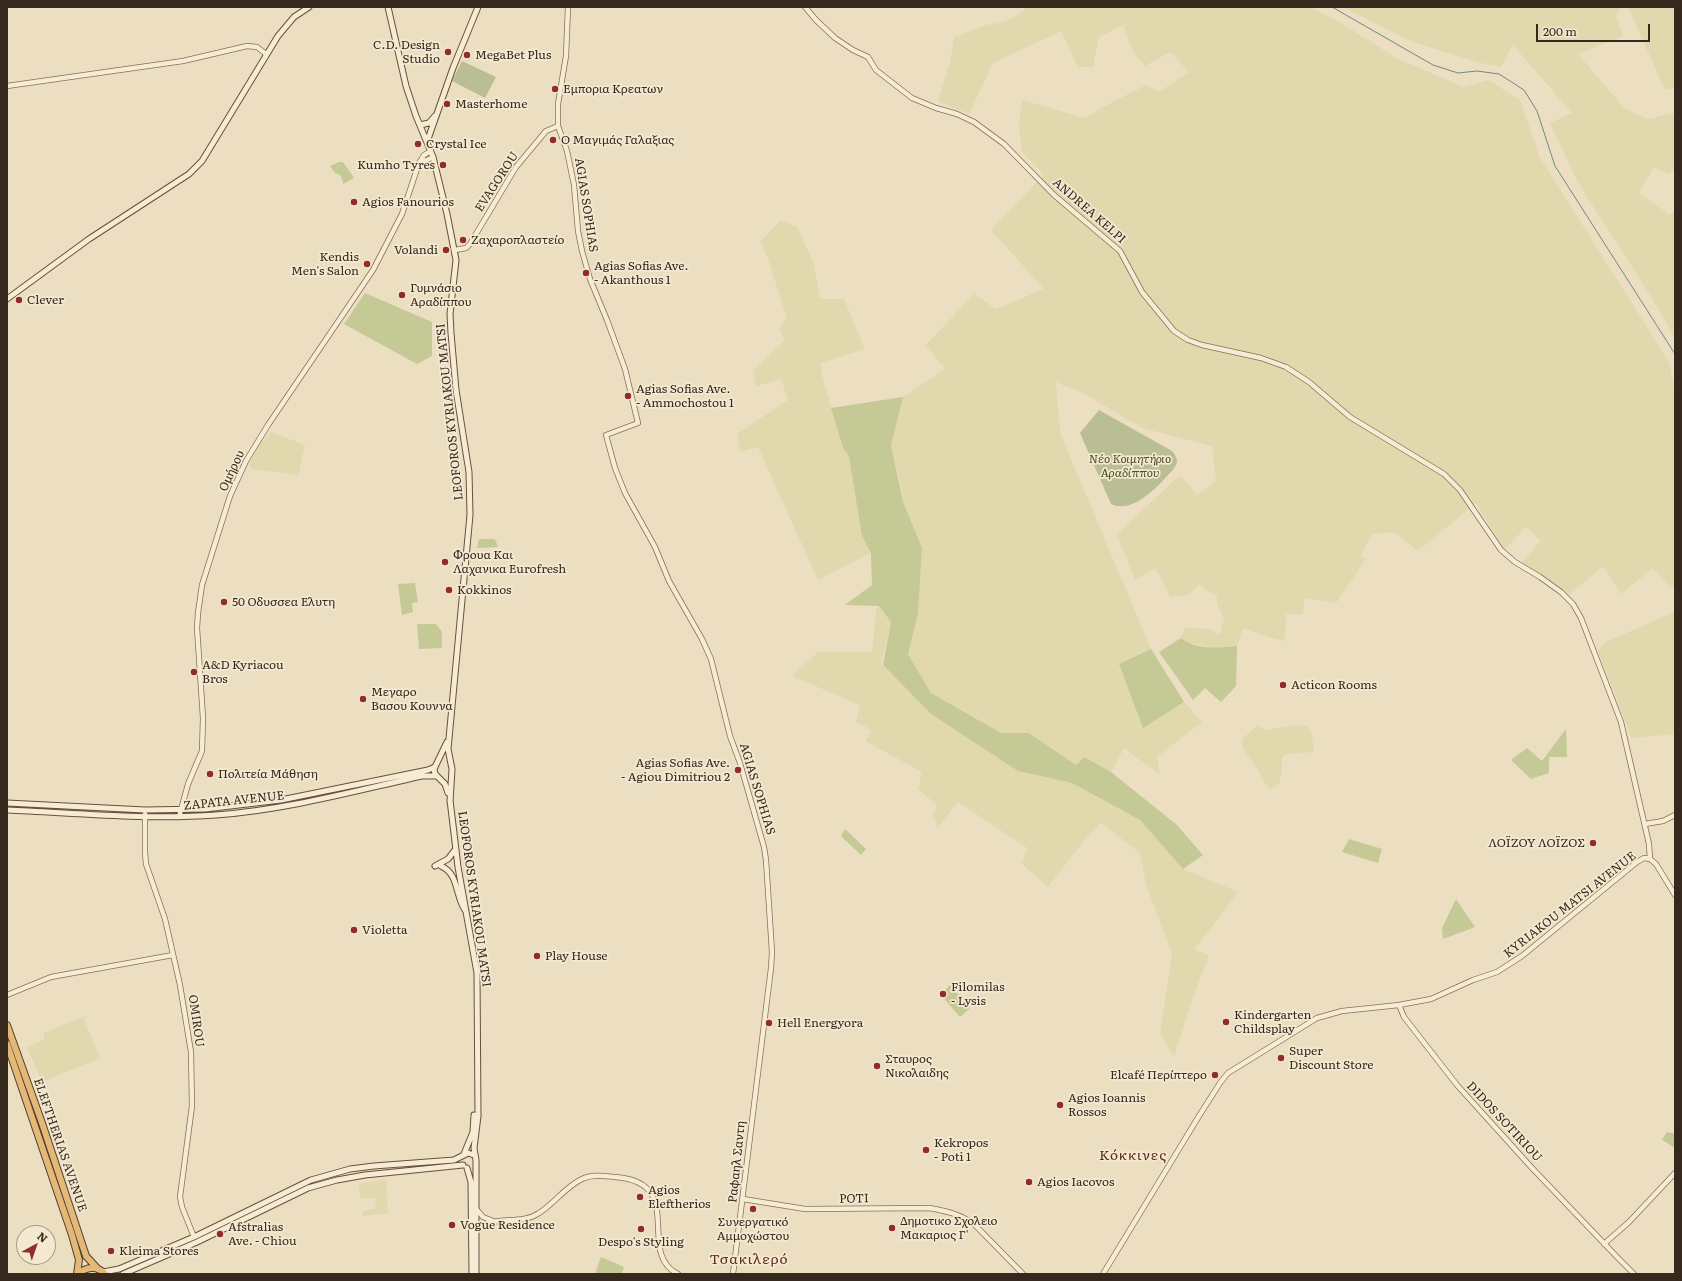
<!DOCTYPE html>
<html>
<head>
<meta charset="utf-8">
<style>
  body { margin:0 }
  #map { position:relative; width:1682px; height:1281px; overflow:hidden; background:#ecdec0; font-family:Literata,serif }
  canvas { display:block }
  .frame { position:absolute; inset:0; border:8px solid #35281d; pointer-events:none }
  .north { position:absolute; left:16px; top:1225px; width:40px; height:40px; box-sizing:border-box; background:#f4e9d0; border:1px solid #a89c88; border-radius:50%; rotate:40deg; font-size:11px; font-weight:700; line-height:16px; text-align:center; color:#35281d }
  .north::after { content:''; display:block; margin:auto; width:14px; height:18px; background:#912b2d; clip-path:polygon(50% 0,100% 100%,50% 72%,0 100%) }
  .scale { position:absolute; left:1536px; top:24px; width:114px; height:18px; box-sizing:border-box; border:2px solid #35281d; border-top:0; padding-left:5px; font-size:12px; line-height:14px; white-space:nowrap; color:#35281d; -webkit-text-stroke:3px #f4e9d0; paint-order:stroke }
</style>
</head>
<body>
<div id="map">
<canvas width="1682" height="1281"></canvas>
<div class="frame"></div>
<div class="north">N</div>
<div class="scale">200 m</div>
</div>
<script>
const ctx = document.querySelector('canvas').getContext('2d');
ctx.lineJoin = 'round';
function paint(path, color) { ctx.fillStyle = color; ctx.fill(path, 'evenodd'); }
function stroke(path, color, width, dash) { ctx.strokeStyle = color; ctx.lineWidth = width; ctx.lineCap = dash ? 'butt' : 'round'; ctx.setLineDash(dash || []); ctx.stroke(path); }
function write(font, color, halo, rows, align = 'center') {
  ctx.font = font + ' Literata,serif'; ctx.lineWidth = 3.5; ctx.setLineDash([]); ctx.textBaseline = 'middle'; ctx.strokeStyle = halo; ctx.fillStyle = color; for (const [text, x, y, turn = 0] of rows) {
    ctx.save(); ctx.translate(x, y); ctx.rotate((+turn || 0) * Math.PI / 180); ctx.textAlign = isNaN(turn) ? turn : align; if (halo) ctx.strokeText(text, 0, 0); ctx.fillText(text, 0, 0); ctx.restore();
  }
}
const farmland = new Path2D(`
  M1024,7H1308L1335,19L1396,58L1464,87L1488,80L1520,100L1539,156L1669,362L1675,392V584L1671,588L1653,568L1621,594L1603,566L1569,595L1522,562L1541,541L1526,527L1504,550L1476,503L1418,551L1394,532L1372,534L1361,556L1366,559L1336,603L1304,598L1303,614H1286L1285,641L1268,637L1243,628L1237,646L1218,648L1187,643L1181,638L1185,628L1210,629L1220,635L1224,618L1217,604V597L1199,584L1189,595L1170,597L1156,568L1135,580L1117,534L1180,475L1197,495L1216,481L1212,446L1142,428L1083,393L1056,382L1060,433L1151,649L1119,664L1143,727L1184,702L1202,722L1157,757L1160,775L1124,748L1111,772L1084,757L1076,765L1029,733H1001L931,693L908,654L918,614L922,548L903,502L902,492L891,445L903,397L945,369L926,345L974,294L996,309L1044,289L991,230L1044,175L1022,152L1019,128L1022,100L1085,118L1103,107L1146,85L1159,92L1189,72L1170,52L1145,66L1134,53L1123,25L1099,37L1093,67H1078L1061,31L993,63L969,114L938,101L950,63L954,37L986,25L1005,22L1025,10Z
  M1343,7H1622L1616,15L1623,36L1578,54L1624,108L1648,119L1675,113V167L1671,173L1668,174L1654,167L1639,193L1670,215L1675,209V338L1650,295L1577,181L1550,123L1572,113L1513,45L1501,67L1477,62L1413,42Z
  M1628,7H1675V88L1665,90Z
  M780,221L797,226L814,264L820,299H844L865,349L820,363L823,379L843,448L849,456L856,479L862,536L871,553L818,580L758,447L740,452L737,434L788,400L781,379L756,386L753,371L785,340L779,329L787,318L767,256L760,242Z
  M271,432L305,445L298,475L253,469L249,466L257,448Z
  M879,606L891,622L881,664L931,714L1018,771L1072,783L1140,820L1183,869L1238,892L1194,950L1209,955L1193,997L1174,1056L1160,1034L1172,954L1146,884L1140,853L1101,823L1083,842L1048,887L1022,864L1027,848L958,802L938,827L933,816L937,805L918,789L922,772L865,741L872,730L856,722L860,705L792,676L818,652H872L876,611Z
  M1674,612L1675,614V734L1632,738L1598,651L1604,643Z
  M1258,725L1266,730L1298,725L1309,727L1312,736L1314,752L1285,754L1282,758V772L1279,783L1272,789L1268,788L1258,770L1242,747V739Z
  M83,1017L100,1058L42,1082L27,1047L45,1039L43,1033Z
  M386,1179L388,1213L363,1216L362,1212L376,1208L375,1198H360L359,1184Z`);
const green = new Path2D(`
  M339,162H343L354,178L343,184L342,178L339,174L335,173L330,166Z
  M365,293L432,322V356L417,364L344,324Z
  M903,397L891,445L903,502L922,548L918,614L908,654L931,693L1001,733H1029L1076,765L1084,757L1111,772L1177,825L1203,855L1183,869L1140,820L1072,783L1018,771L931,714L883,665L891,622L879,606L845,605L872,585L871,553L862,536L849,456L843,448L831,408Z
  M479,539H495L498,547L477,548Z
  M415,583L418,602L412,603L413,612L402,615L398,584Z
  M417,624H436L442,632V648L419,649Z
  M1181,638C1195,650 1219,648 1237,646L1236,686L1221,702L1205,688L1193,700L1159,652Z
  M1151,649L1184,702L1143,728L1119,664Z
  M1566,729L1567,757H1549V773L1531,779L1511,760L1527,748L1542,761Z
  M845,829L866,849L861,855L841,836Z
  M1349,839L1382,849L1378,863L1342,852Z
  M1456,899L1475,927L1443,939L1442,928Z
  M950,985L970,1008L960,1017L941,995Z
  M1667,1132L1675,1134V1148L1662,1140Z
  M601,1257L624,1267L622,1274H595Z`);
const cemetery = new Path2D(`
  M462,61L496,77L485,98L452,81Z
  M1099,410L1172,451C1175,454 1177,458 1177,462C1176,467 1171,472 1168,475C1156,489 1131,514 1111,504L1080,433Z`);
const stream = new Path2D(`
  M1332,7L1433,65L1458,73L1477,71L1499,74L1524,90L1537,111L1555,166L1675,354`);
const tertiary = new Path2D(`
  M568,7L566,56L558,104V126L567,151L574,185L578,231L582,251L590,279L607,320L625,369L638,423L606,435L615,468L625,493L655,547L669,581L702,639L711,659L730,736L740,763L764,847L766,860L772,952L771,968L733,1274
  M805,7L816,20L835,38L853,50L868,57L876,70L912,98L936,108L957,114L974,122L1004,144L1054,195L1120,251L1142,292L1174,331L1188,340L1202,345L1261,358L1286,367L1309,382L1350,417L1444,474L1460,490L1501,550L1515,562L1540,577L1561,592L1573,604L1581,618L1621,722L1649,844L1650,859
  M7,86L183,61L247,46L257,47L266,54
  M419,168L425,161L433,157
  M455,250L466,248L470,244L516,167L546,131L558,126
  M145,814V852L146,864L165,919L180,985L191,1052L192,1106L180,1197L182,1207L194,1237
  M179,817L188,784L202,751L203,718L197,628L198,613L202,585L230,496L246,461L268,425L373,270L402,214L419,163L424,155L431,151
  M1645,824L1663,821L1675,815
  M1650,859L1656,864L1675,895
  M7,995L51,977L173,955
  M1399,1005L1404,1017L1457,1085L1532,1168L1618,1258L1634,1274
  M743,1199L805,1209L929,1208C946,1211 960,1214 974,1224L1023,1274
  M477,1210L483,1217L493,1221
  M477,1230C494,1214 520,1226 539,1213C555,1203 565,1187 582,1179C592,1174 604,1176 615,1177C688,1182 635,1253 678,1274
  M1604,1244L1629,1222L1675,1173
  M1103,1274L1199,1116L1220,1083L1228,1073L1317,1018L1342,1011L1399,1005L1431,999L1473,980L1497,972L1522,956L1637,862L1644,858L1650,859`);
const secondary = new Path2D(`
  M388,7L406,86L416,116L433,157L447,214L456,260L450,314L451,333L456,390L469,472L470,515L448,749L452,769L450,802
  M420,125L429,123L435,116
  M427,142L453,68L478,7
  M7,299L89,239L189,174L202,161L278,36L294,17L309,7
  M447,742L434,769L435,774L445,784L448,793
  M450,800L458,867L477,973L478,1116L474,1148L476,1160V1274
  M7,803L145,810L205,809L281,800L428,770L435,767
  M7,810C77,813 146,820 216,815C286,810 354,791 422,776H437
  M435,866L448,859L455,850
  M441,866C459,874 455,895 465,910
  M464,1154L473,1132L474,1115
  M467,1168L471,1182L472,1274
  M103,1272L119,1269L194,1237L311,1180L350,1169L374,1166L454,1160L468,1153L474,1155
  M123,1274L197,1242L308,1188L337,1180L365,1175L463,1165`);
const trunk = new Path2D(`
  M7,1025L42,1123L86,1256L97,1268
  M7,1044L72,1235L79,1260L77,1274
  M78,1274C86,1267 97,1265 105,1274`);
const markers = [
  [448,52,4,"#912b2d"],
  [467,55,4,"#912b2d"],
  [555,89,4,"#912b2d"],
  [447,104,4,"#912b2d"],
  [553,140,4,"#912b2d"],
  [418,144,4,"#912b2d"],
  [443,165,4,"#912b2d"],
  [354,202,4,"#912b2d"],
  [463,240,4,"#912b2d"],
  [446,250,4,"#912b2d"],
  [367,264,4,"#912b2d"],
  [586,273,4,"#912b2d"],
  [402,295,4,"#912b2d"],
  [19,300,4,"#912b2d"],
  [628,396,4,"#912b2d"],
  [445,562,4,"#912b2d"],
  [449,590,4,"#912b2d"],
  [224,602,4,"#912b2d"],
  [194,672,4,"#912b2d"],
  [1283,685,4,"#912b2d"],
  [363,699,4,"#912b2d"],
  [738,770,4,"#912b2d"],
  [210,774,4,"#912b2d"],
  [1593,843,4,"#912b2d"],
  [354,930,4,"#912b2d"],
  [537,956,4,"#912b2d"],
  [943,994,4,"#912b2d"],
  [1226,1022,4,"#912b2d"],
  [769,1023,4,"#912b2d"],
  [1281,1058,4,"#912b2d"],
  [877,1066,4,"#912b2d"],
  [1215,1075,4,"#912b2d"],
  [1060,1105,4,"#912b2d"],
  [926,1150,4,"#912b2d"],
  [1029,1182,4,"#912b2d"],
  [640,1197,4,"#912b2d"],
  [753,1209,4,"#912b2d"],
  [452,1225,4,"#912b2d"],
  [892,1228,4,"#912b2d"],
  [641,1229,4,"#912b2d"],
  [220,1234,4,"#912b2d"],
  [111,1251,4,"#912b2d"]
];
const poiNames = [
  ["C.D. Design",440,45,"right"],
  ["Studio",440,59,"right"],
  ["MegaBet Plus",475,55],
  ["Εμπορια Κρεατων",563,89],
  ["Masterhome",455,104],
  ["Ο Μαγιμάς Γαλαξιας",561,140],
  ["Crystal Ice",426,144],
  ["Kumho Tyres",435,165,"right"],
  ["Agios Fanourios",362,202],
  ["Ζαχαροπλαστείο",471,240],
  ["Volandi",438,250,"right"],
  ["Kendis",359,257,"right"],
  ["Men's Salon",359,271,"right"],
  ["Agias Sofias Ave.",594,266],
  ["- Akanthous 1",594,280],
  ["Γυμνάσιο",410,288],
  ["Αραδίππου",410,302],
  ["Clever",27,300],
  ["Agias Sofias Ave.",636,389],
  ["- Ammochostou 1",636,403],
  ["Φρουα Και",453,555],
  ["Λαχανικα Eurofresh",453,569],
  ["Kokkinos",457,590],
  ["50 Οδυσσεα Ελυτη",232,602],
  ["A&D Kyriacou",202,665],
  ["Bros",202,679],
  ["Acticon Rooms",1291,685],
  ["Μεγαρο",371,692],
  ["Βασου Κουννα",371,706],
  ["Agias Sofias Ave.",730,763,"right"],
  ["- Agiou Dimitriou 2",730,777,"right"],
  ["Πολιτεία Μάθηση",218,774],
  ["ΛΟΪΖΟΥ ΛΟΪΖΟΣ",1585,843,"right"],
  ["Violetta",362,930],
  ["Play House",545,956],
  ["Filomilas",951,987],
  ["- Lysis",951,1001],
  ["Kindergarten",1234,1015],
  ["Childsplay",1234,1029],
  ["Hell Energyora",777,1023],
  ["Super",1289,1051],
  ["Discount Store",1289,1065],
  ["Σταυρος",885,1059],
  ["Νικολαιδης",885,1073],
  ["Elcafé Περίπτερο",1207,1075,"right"],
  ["Agios Ioannis",1068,1098],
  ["Rossos",1068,1112],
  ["Kekropos",934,1143],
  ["- Poti 1",934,1157],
  ["Agios Iacovos",1037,1182],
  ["Agios",648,1190],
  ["Eleftherios",648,1204],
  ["Δημοτικο Σχολειο",900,1221],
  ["Μακαριος Γ'",900,1235],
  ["Συνεργατικό",753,1222,"center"],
  ["Αμμοχώστου",753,1236,"center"],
  ["Vogue Residence",460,1225],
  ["Afstralias",228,1227],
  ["Ave. - Chiou",228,1241],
  ["Despo's Styling",641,1242,"center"],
  ["Kleima Stores",119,1251]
];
const streetNames = [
  ["EVAGOROU",497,182,-57],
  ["AGIAS SOPHIAS",586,205,81],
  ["ANDREA KELPI",1089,211,41],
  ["LEOFOROS KYRIAKOU MATSI",450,412,-96],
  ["Ομήρου",232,471,-65],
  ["AGIAS SOPHIAS",757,789,73],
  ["ZAPATA AVENUE",234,801,-6],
  ["LEOFOROS KYRIAKOU MATSI",474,899,82],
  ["KYRIAKOU MATSI AVENUE",1570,905,-38],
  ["OMIROU",196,1021,82],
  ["DIDOS SOTIRIOU",1504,1122,47],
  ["ELEFTHERIAS AVENUE",60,1145,71],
  ["Ραφαηλ Σαντη",737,1162,-84],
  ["POTI",854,1199,-1]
];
const parkNames = [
  ["Νέο Κοιμητήριο",1130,459],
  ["Αραδίππου",1130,473]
];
const quarterNames = [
  ["Κόκκινες",1133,1156],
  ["Τσακιλερό",749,1260]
];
paint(farmland, '#e1d8ae');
paint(green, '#c4c995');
paint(cemetery, '#babe94');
stroke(stream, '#6b8c83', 1);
stroke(tertiary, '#856f59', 6);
stroke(secondary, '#66513c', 7);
stroke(trunk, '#523e2d', 8);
stroke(tertiary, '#f7ecd3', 4.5);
stroke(secondary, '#f7ecd3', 5);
stroke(trunk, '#e4b876', 6);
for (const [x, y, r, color] of markers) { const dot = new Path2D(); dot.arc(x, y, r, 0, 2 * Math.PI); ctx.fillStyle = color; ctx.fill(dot); stroke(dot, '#f4e9d0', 1.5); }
write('12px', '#35281d', '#f4e9d0', poiNames, 'left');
write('12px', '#35281d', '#f4e9d0', streetNames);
write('italic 12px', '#465024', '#f4e9d0', parkNames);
ctx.letterSpacing = '1px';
write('14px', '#602a1e', '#f4e9d0', quarterNames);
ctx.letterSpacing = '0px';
</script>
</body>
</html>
